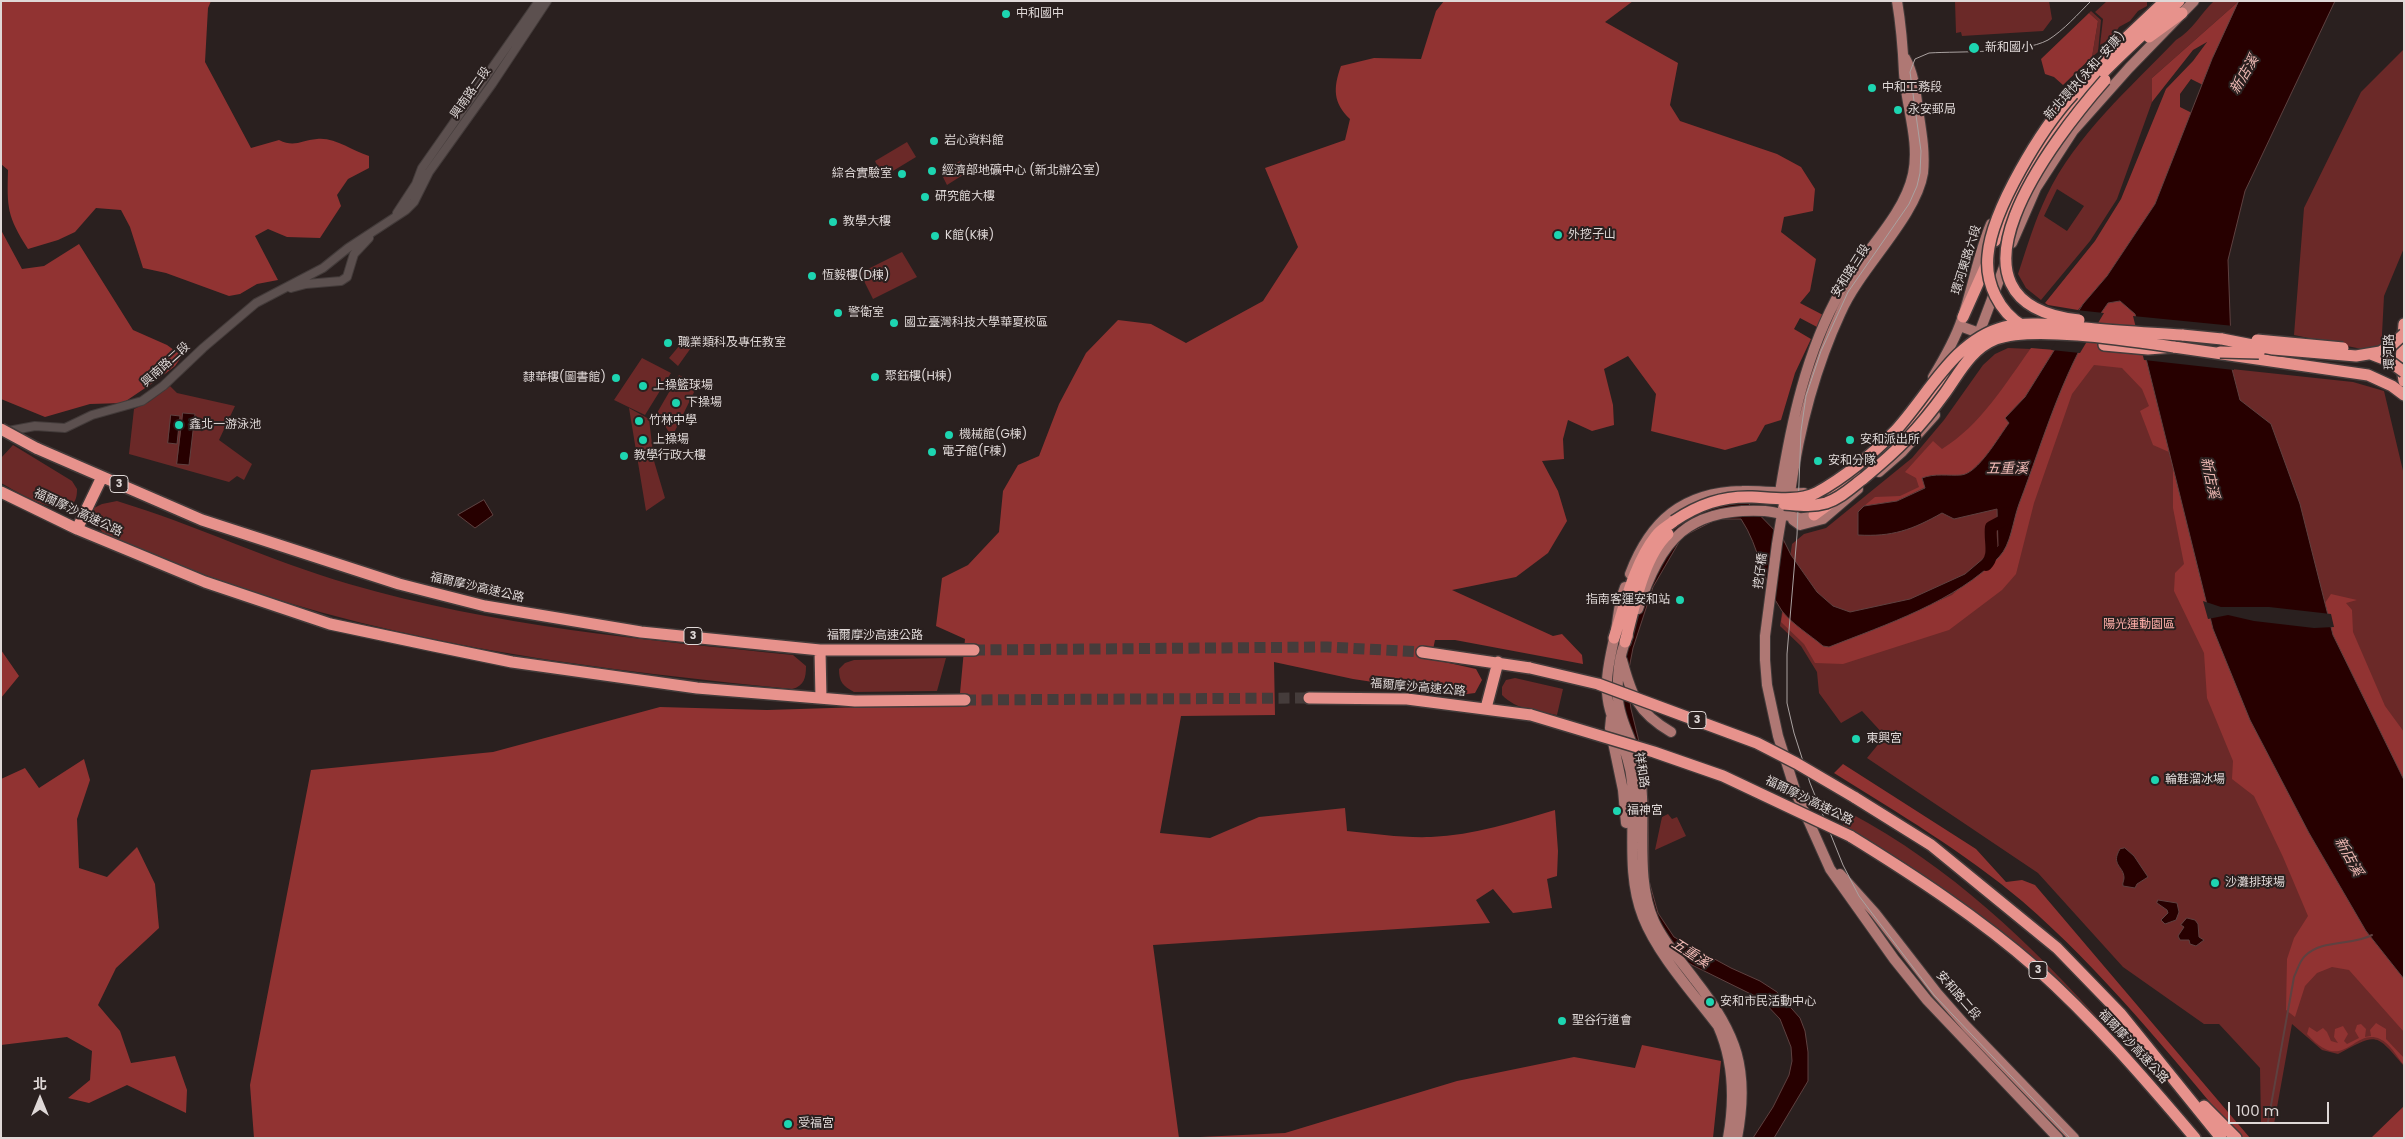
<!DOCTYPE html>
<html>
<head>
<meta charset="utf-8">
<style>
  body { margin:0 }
  #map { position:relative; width:2405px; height:1139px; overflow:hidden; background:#2a201f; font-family:Poppins,"Noto Sans TC",sans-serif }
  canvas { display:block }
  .frame { position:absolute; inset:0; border:2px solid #dfd8d7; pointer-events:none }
  .north { position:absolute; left:15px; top:1074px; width:50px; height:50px; -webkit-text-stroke:4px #2a201f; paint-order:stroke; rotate:0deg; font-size:14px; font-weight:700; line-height:20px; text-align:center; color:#dfd8d7 }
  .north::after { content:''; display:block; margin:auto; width:18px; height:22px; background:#dfd8d7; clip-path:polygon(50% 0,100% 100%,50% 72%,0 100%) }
  .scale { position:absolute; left:2228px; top:1102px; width:101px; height:22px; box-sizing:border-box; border:2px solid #dfd8d7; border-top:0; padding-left:6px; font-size:15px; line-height:18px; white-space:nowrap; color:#dfd8d7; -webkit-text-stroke:4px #2a201f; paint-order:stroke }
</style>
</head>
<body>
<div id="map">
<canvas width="2405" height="1139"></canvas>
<div class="frame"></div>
<div class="north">北</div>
<div class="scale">100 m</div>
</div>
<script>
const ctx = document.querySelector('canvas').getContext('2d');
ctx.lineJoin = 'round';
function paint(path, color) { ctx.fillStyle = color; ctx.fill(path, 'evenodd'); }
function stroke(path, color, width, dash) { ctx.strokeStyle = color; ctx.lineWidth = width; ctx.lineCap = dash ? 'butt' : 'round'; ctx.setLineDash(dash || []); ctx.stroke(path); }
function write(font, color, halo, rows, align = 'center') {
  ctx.font = font + ' Poppins,"Noto Sans TC",sans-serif'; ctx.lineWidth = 4; ctx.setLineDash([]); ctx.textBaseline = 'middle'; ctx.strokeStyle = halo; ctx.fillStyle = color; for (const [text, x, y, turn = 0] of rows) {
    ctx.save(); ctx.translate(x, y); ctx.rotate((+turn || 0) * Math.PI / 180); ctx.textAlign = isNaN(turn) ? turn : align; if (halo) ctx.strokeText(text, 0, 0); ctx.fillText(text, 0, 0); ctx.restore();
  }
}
const green = new Path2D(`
  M1955,1H2049L2052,19L2043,31L1962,36L1961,32L1956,33Z
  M2107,1L2147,2V6L2138,11L2130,21L2119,27L2112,38L2100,45L2103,19L2095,12Z
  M2214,1H2239L2152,78V102L2117,199L2090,241L2041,300L2026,288L2018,274C2027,247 2035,220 2047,195C2076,135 2130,88 2176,40C2193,30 2200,14 2214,1ZM2057,189L2084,206L2067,231L2044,216Z
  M2091,11L2101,20L2098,52L2092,57L2098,21L2089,13Z
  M2404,49V248L2384,296L2381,353L2294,335L2304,208L2361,92Z
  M907,142L916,157L883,177L875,161Z
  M960,161L968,172V175L966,173L947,185L941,173Z
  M902,252L917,277L873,299L860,273Z
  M685,339L693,345L678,366L669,358Z
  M2008,348L2054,350L2353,382L2384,391L2404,475V1066C2375,1032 2377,1033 2338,1054L2322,1050L2292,1024L2274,1124H2261L2260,1068L2219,1024H2204L2123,967L2038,873L1867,758L1885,736L1862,711L1841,723L1819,693L1817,672L1801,646L1780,626L1792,544L1804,534L1826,528L1912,458L1944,420L1983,365L1995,354Z
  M642,358L671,373L645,415L614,400Z
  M679,375L697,386L672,437L657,413Z
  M170,386L177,393L235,406L219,440L252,464L244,480L237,476L229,482L129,454L134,409L149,402Z
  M629,408L649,419L654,461L665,498L646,511Z
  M13,445L72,481L77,489C78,531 18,492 1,483V458Z
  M117,501C196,525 270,561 349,584C493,626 644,640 793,655L806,666C806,678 804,686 792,689C581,668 370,642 172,562C156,556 113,544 103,533C98,527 95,519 92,513L94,508L102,504Z
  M946,658L937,691L854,692C843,686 839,682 839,669L845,663L854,660Z
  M1515,678L1563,689L1557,715C1536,711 1517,710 1502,695V687L1506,680Z
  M1850,813C1950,866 2031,944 2106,1027L2006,935L1905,863L1842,826Z
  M1668,814L1672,819L1677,817L1686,836L1655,850L1662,817Z`);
const forest = new Path2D(`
  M1,1H211L208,8L205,62L251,148L279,140C295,148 301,140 317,139C335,137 352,151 369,156V168L348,179L337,195L341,206L320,238L287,237L268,229L255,236L278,280L257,284L240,294L229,296L166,273L143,268L130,227L121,210L96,208L75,232L58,240L28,249C7,216 7,208 8,170L1,164Z
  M1444,1H1633L1605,22L1678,63L1670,105L1680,121L1777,154L1801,167L1815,189L1813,211L1784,217L1781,232L1816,259L1810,291L1800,303L1823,315L1817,327L1800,318L1794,329L1811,339L1795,373L1781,420L1765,425L1756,441L1725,450L1651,431L1656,394L1628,356L1604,369L1613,405L1614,425L1592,431L1568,420L1563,439L1564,459L1542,461L1558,491L1567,521L1548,553L1516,577L1452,590L1553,636L1562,634L1582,655L1583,664L1455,640H1435L1431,659L1476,669L1482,680L1475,693L1459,695L1353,679L1274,662L1275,715L1181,716L1160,833L1210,838L1259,817L1345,808L1347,831C1375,834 1403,838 1431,837C1474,835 1515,822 1555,810L1558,851L1557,876L1547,879L1552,908L1513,913L1493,889L1476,900L1490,923L1153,945L1179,1138L1285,1133L1457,1081L1574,1057L1635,1068L1642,1045L1721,1061L1713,1138H254L250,1085L311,770L493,752L660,707L767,710L959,704L965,639L936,626L942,578L968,565L999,532L1003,491L1018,465L1039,456L1059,404L1086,353L1118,320L1151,324L1186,343L1263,301L1298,247L1265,168L1345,140L1350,119C1333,103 1333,88 1341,66L1374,58L1421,59L1436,11Z
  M2239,1L2203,85L2191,79L2180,94V107L2192,113L2155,204L2107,276L2078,310L2048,305L2045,303L2095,241L2121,199L2166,89L2193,61L2207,42L2193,50L2152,102V78Z
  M2089,13L2098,21L2092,57L2063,85L2054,77L2045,74L2041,59Z
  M1,230L22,269L44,266L79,244L133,330L167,345L182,356L175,366L157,380L123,403L90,404L45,417L1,399Z
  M2120,301L2135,313L2169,452L2153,445L2140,411L2149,406L2142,389L2122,368L2094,365L2072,394L2034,503L2016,574L2002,590L1949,630L1843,664L1815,663L1804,644L1781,622L1783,611L1823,646L1866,633L1952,595L2006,545L2014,518L2062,384L2096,319L2108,303Z
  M2031,348L2054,350L2025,397L2005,418L2009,423C2000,436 1978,474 1961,475C1948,476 1935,473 1922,478L1925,487L1897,501L1864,506L1875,497L1900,496L1919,487L1916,478L1905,472L1933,441L1942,449C1981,425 2005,384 2031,348Z
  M2173,468L2213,629L2250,720L2309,833L2366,931L2404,979V1032L2349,970L2332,967L2317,973L2305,986L2295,1017L2286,1010L2287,959L2294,938L2308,916L2283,857L2254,796L2232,779L2233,761L2207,698L2204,653L2174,591L2175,573L2184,564L2173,508Z
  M2331,594L2357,600L2346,603L2352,610L2353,632L2385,706L2404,732V780L2333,635L2325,603Z
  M1,650L19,676L1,698Z
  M84,759L90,780L77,819L79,868L107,877L137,847L155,884L159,928L116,968L98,1005L120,1031L131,1063L175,1056L187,1090L186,1113L127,1085L89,1103L68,1098L90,1080L92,1051L67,1037L1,1045V779L25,768L39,788Z
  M1843,764L1976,849L2006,882L2022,880L2035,885L2250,1138H2240C2171,1056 2103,971 2022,901C1964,852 1898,813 1834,773Z
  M2376,1023L2386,1029V1039L2404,1058V1065C2397,1057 2390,1043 2380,1039C2353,1027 2344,1076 2307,1034L2309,1027L2317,1032L2323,1028L2327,1032L2331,1041L2338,1043L2334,1037L2335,1029L2343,1026L2348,1034L2344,1041L2347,1044L2359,1038L2355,1031L2357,1025L2361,1024L2366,1029L2365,1037L2371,1036L2370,1030Z
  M2404,1106V1138H2371Z`);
const water = new Path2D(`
  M2239,1H2335L2245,191L2228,260L2232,369L2240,400L2271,424L2300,504L2333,635L2404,780V979L2366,931L2309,833L2250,720L2213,629L2135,314L2120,301L2108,303C2064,364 2045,436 2019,504C2013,520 2011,545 1999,557C1957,601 1885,625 1829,647L1823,646C1810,635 1792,624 1782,611C1762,583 1760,547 1741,519H1717L1682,537L1653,587L1633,648L1627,679L1631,709L1645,766L1648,801L1649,881L1658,913L1674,937L1731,968L1760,981L1777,992L1800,1018L1805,1031L1808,1052V1081L1774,1138H1753L1773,1107L1789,1075L1792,1061L1791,1047L1780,1019L1761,999L1692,965L1660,944L1630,851L1627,829L1626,781L1607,700L1615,653L1642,555L1669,515L1744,499L1783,539L1791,555L1817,592L1833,606L1850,612L1910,599L1965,574L1998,546L1997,509L1954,519L1942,513C1912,530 1892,537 1858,535V512L1864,506L1897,501L1925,488L1922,478C1935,473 1948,476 1961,475C1978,474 1999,436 2009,423L2005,418L2025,397L2083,304L2107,276L2155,204L2212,59Z
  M183,413L195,414L189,465L177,464Z
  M171,415L180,416L177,444L168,443Z
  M484,500L493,515L475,528L458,515Z
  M2125,848L2134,856L2148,877L2137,884L2135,888L2123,886C2122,883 2124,881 2124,878C2124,866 2110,865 2120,849Z
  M2158,900L2177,903L2179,912L2176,920L2165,924L2161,920L2168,913L2167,910L2157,903Z
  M2187,918L2195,920L2198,924L2199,937L2204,940L2196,946L2190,944L2189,940H2180L2178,936L2184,927L2181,925Z`);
const pier = new Path2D(`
  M2076,310L2104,313L2080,353L2051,350Z
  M2133,316L2234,326V370L2144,360Z
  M2203,601L2221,607H2269L2331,614L2334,627L2314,628L2254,621L2228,615L2208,619Z`);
const stream = new Path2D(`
  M2268,1122L2294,977C2297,971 2300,960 2305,956C2322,939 2352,946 2372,935`);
const river = new Path2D(`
  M1986,565C1996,555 1989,540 1991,527L2006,519L2007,513`);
const highwayTunnel = new Path2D(`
  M974,650L1327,647L1422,652
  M965,700L1309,698`);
const minor = new Path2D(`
  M397,213L416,184L422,168L539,1
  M291,288L306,284L341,281L347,277L354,254L369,238
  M3,432L35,426L65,428L92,415L142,401L163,386L203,348L256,303L323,268L348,248L406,210L414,202L429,172L492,84L547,1`);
const major = new Path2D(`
  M1905,58C1915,76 1916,96 1919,116C1922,135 1925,154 1923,173C1916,217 1860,268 1841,312C1814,370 1799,429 1790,493L1784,502L1777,544L1765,636V660L1767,685L1778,736L1796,793L1830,869L1894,959L1927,1000L2058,1138
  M2012,243L2036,188L2073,131L2129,68L2194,1
  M1960,326L1979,333
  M1975,344L2007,259
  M1933,377C1944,359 1955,340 1962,319C1973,288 1978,254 1991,224
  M1879,472L1902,452L1935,415
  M1782,497L1780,492C1791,423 1806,352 1841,290C1863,253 1904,216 1913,174C1920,141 1906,106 1904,73C1903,49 1901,25 1897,1
  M1793,520L1800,525L1823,519L1858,489
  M1630,574C1650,521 1683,492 1742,491C1763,490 1783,494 1804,493
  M1625,587C1617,607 1619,620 1614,639C1609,662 1603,686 1610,710C1617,735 1630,756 1632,782C1635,826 1626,875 1643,917C1658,955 1693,993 1718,1026C1734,1062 1735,1099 1728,1138
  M1638,609C1661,539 1688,507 1765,511C1777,512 1787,516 1799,518C1805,519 1815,515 1821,513
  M1628,636C1618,655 1617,678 1618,699C1619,721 1634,742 1638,763C1649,813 1633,875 1654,921C1664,943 1681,961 1695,980C1737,1033 1750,1070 1737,1138
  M1622,660C1632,696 1637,712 1671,732
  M1611,718L1610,728L1623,790L1626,823
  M1840,874L1875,913L1937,993L1966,1026L2074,1138`);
const highway = new Path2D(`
  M2149,37L2182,13
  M2073,94L2109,54L2165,1
  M1995,241C2011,202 2031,161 2056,127C2091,80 2136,41 2179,1
  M1963,317L1988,261
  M2404,324L2401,361L2404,381
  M2182,335L2222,339
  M2104,345L2148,349L2174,347L2368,375L2392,386L2404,395
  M36,448L202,520L399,584L485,606L641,632L820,650H974
  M1,492L77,529L205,582L330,624L434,646L512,662L697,688L855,701L965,700
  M1827,500L1895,442L1928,400L1951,366
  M1814,515L1833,501
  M77,529L102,477
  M1614,638C1625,605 1634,564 1656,536C1660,530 1668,526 1674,521
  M1625,642C1634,609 1643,557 1668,534
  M820,650L821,698
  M1422,652L1530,668
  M1309,698L1407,699L1531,715
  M1486,708L1498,662
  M1854,797L1931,845L2057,948L2120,1013L2221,1138
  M1850,836C1915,876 1979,918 2036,968C2094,1020 2145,1079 2195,1138
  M2204,1106L2236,1138`);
const tram = new Path2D(`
  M2070,1138L1934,995L1859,896L1843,865L1810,783L1794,733L1787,703V654L1797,535L1801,431L1806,396L1821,351L1848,292L1909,204L1917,186L1920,173L1921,151L1910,72L1915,59L1929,53C1960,51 2022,54 2048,40C2064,30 2078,14 2091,1`);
const highwayBridge = new Path2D(`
  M2079,320C1925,303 2054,138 2105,80
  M2023,326C1999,312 1985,283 1988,255C1992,209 2042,128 2073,94
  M2222,339L2273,349L2356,356L2380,352L2392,345L2404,334
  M2257,340L2343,348
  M2220,352L2259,353
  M2371,354L2389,361L2404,372
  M1,429L36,448
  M1784,504C1798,505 1812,507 1826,503C1841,498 1852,487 1864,478C1899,449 1918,430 1945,393C1960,372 1971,349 1996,339C2033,325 2133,341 2174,347
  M1674,521C1698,505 1722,496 1752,497C1773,498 1797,502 1816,493C1844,478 1874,453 1896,430C1929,394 1954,340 2004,327C2033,320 2066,327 2095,329C2124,332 2153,333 2182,335
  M1530,668L1598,684L1757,743L1796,763L1854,797
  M1531,715L1654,752L1723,776L1850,836`);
const markers = [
  [1006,14,5,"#1dd5b1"],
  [1974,48,6,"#1dd5b1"],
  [1872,88,5,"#1dd5b1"],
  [1898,110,5,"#1dd5b1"],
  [934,141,5,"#1dd5b1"],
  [932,171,5,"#1dd5b1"],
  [902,174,5,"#1dd5b1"],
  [925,197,5,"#1dd5b1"],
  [833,222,5,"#1dd5b1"],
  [1558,235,5,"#1dd5b1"],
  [935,236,5,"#1dd5b1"],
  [812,276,5,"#1dd5b1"],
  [838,313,5,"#1dd5b1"],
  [894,323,5,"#1dd5b1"],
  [668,343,5,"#1dd5b1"],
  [875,377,5,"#1dd5b1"],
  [616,378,5,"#1dd5b1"],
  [643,386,5,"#1dd5b1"],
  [676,403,5,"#1dd5b1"],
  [639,421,5,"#1dd5b1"],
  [179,425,5,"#1dd5b1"],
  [949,435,5,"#1dd5b1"],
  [643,440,5,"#1dd5b1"],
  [1850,440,5,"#1dd5b1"],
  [932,452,5,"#1dd5b1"],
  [624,456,5,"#1dd5b1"],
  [1818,461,5,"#1dd5b1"],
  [1680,600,5,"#1dd5b1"],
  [1856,739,5,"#1dd5b1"],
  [2155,780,5,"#1dd5b1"],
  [1617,811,5,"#1dd5b1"],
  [2215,883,5,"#1dd5b1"],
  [1710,1002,5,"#1dd5b1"],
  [1562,1021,5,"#1dd5b1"],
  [788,1124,5,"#1dd5b1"]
];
const shields = [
  [119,484,18],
  [693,636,18],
  [1697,720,18],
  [2038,970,18]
];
const shieldNames = [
  ["3",119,484],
  ["3",693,636],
  ["3",1697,720],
  ["3",2038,970]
];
const poiNames = [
  ["中和國中",1016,14],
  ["新和國小",1985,48],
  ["中和工務段",1882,88],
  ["永安郵局",1908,110],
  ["岩心資料館",944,141],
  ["經濟部地礦中心 (新北辦公室)",942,171],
  ["綜合實驗室",892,174,"right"],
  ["研究館大樓",935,197],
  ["教學大樓",843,222],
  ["外挖子山",1568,235],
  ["K館(K棟)",945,236],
  ["恆毅樓(D棟)",822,276],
  ["警衛室",848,313],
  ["國立臺灣科技大學華夏校區",904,323],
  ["職業類科及專任教室",678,343],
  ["聚鈺樓(H棟)",885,377],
  ["隸華樓(圖書館)",606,378,"right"],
  ["上操籃球場",653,386],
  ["下操場",686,403],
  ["竹林中學",649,421],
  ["鑫北一游泳池",189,425],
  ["機械館(G棟)",959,435],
  ["上操場",653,440],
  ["安和派出所",1860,440],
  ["電子館(F棟)",942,452],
  ["教學行政大樓",634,456],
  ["安和分隊",1828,461],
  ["指南客運安和站",1670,600,"right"],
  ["東興宮",1866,739],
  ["輪鞋溜冰場",2165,780],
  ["福神宮",1627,811],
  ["沙灘排球場",2225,883],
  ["安和市民活動中心",1720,1002],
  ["聖谷行道會",1572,1021],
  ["受福宮",798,1124]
];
const streetNames = [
  ["新北環快(永和-安康)",2085,76,-48],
  ["興南路二段",471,93,-55],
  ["環河東路六段",1967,260,-73],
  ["安和路三段",1851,271,-57],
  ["環河路",2390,352,-90],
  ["興南路二段",166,365,-42],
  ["福爾摩沙高速公路",78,513,25],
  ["挖仔橋",1761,571,-83],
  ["福爾摩沙高速公路",477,588,13],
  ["福爾摩沙高速公路",875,636],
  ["福爾摩沙高速公路",1418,688,5],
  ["祥和路",1641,770,81],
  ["福爾摩沙高速公路",1809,801,26],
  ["安和路二段",1958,996,49],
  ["福爾摩沙高速公路",2133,1047,47]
];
const parkNames = [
  ["陽光運動園區",2139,625]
];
const waterNames = [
  ["新店溪",2245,75,-59],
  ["五重溪",2007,469],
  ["新店溪",2209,478,78],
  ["新店溪",2348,857,61],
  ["五重溪",1690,954,33]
];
paint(green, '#6b2928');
paint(forest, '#913332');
paint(water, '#270000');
stroke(water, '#5e4140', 1);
paint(pier, '#2a201f');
stroke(stream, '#5e4140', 2);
stroke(river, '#270000', 12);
stroke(highwayTunnel, '#453c3b', 11, [11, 5.5]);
stroke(minor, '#433b3a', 10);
stroke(major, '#433b3a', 12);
stroke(highway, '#433b3a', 14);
stroke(minor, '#5c504f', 8);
stroke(major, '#af7874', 10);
stroke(highway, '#e7928c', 11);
stroke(tram, '#aaa2a1', 1);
stroke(highwayBridge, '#433b3a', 14, []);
stroke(highwayBridge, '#e7928c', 11);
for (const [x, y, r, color] of markers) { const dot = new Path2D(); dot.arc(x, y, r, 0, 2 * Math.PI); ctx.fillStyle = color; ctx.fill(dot); stroke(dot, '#2a201f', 2); }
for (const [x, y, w] of shields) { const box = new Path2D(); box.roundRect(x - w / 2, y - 8.5, w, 17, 4); ctx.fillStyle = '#2a201f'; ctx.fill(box); stroke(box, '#dfd8d7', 1); }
write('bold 11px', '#dfd8d7', null, shieldNames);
write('12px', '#dfd8d7', '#2a201f', poiNames, 'left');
write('12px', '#dfd8d7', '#2a201f', streetNames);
write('12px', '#ffafa9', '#2a201f', parkNames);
write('italic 14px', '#f0bab5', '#2a201f', waterNames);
</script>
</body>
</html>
